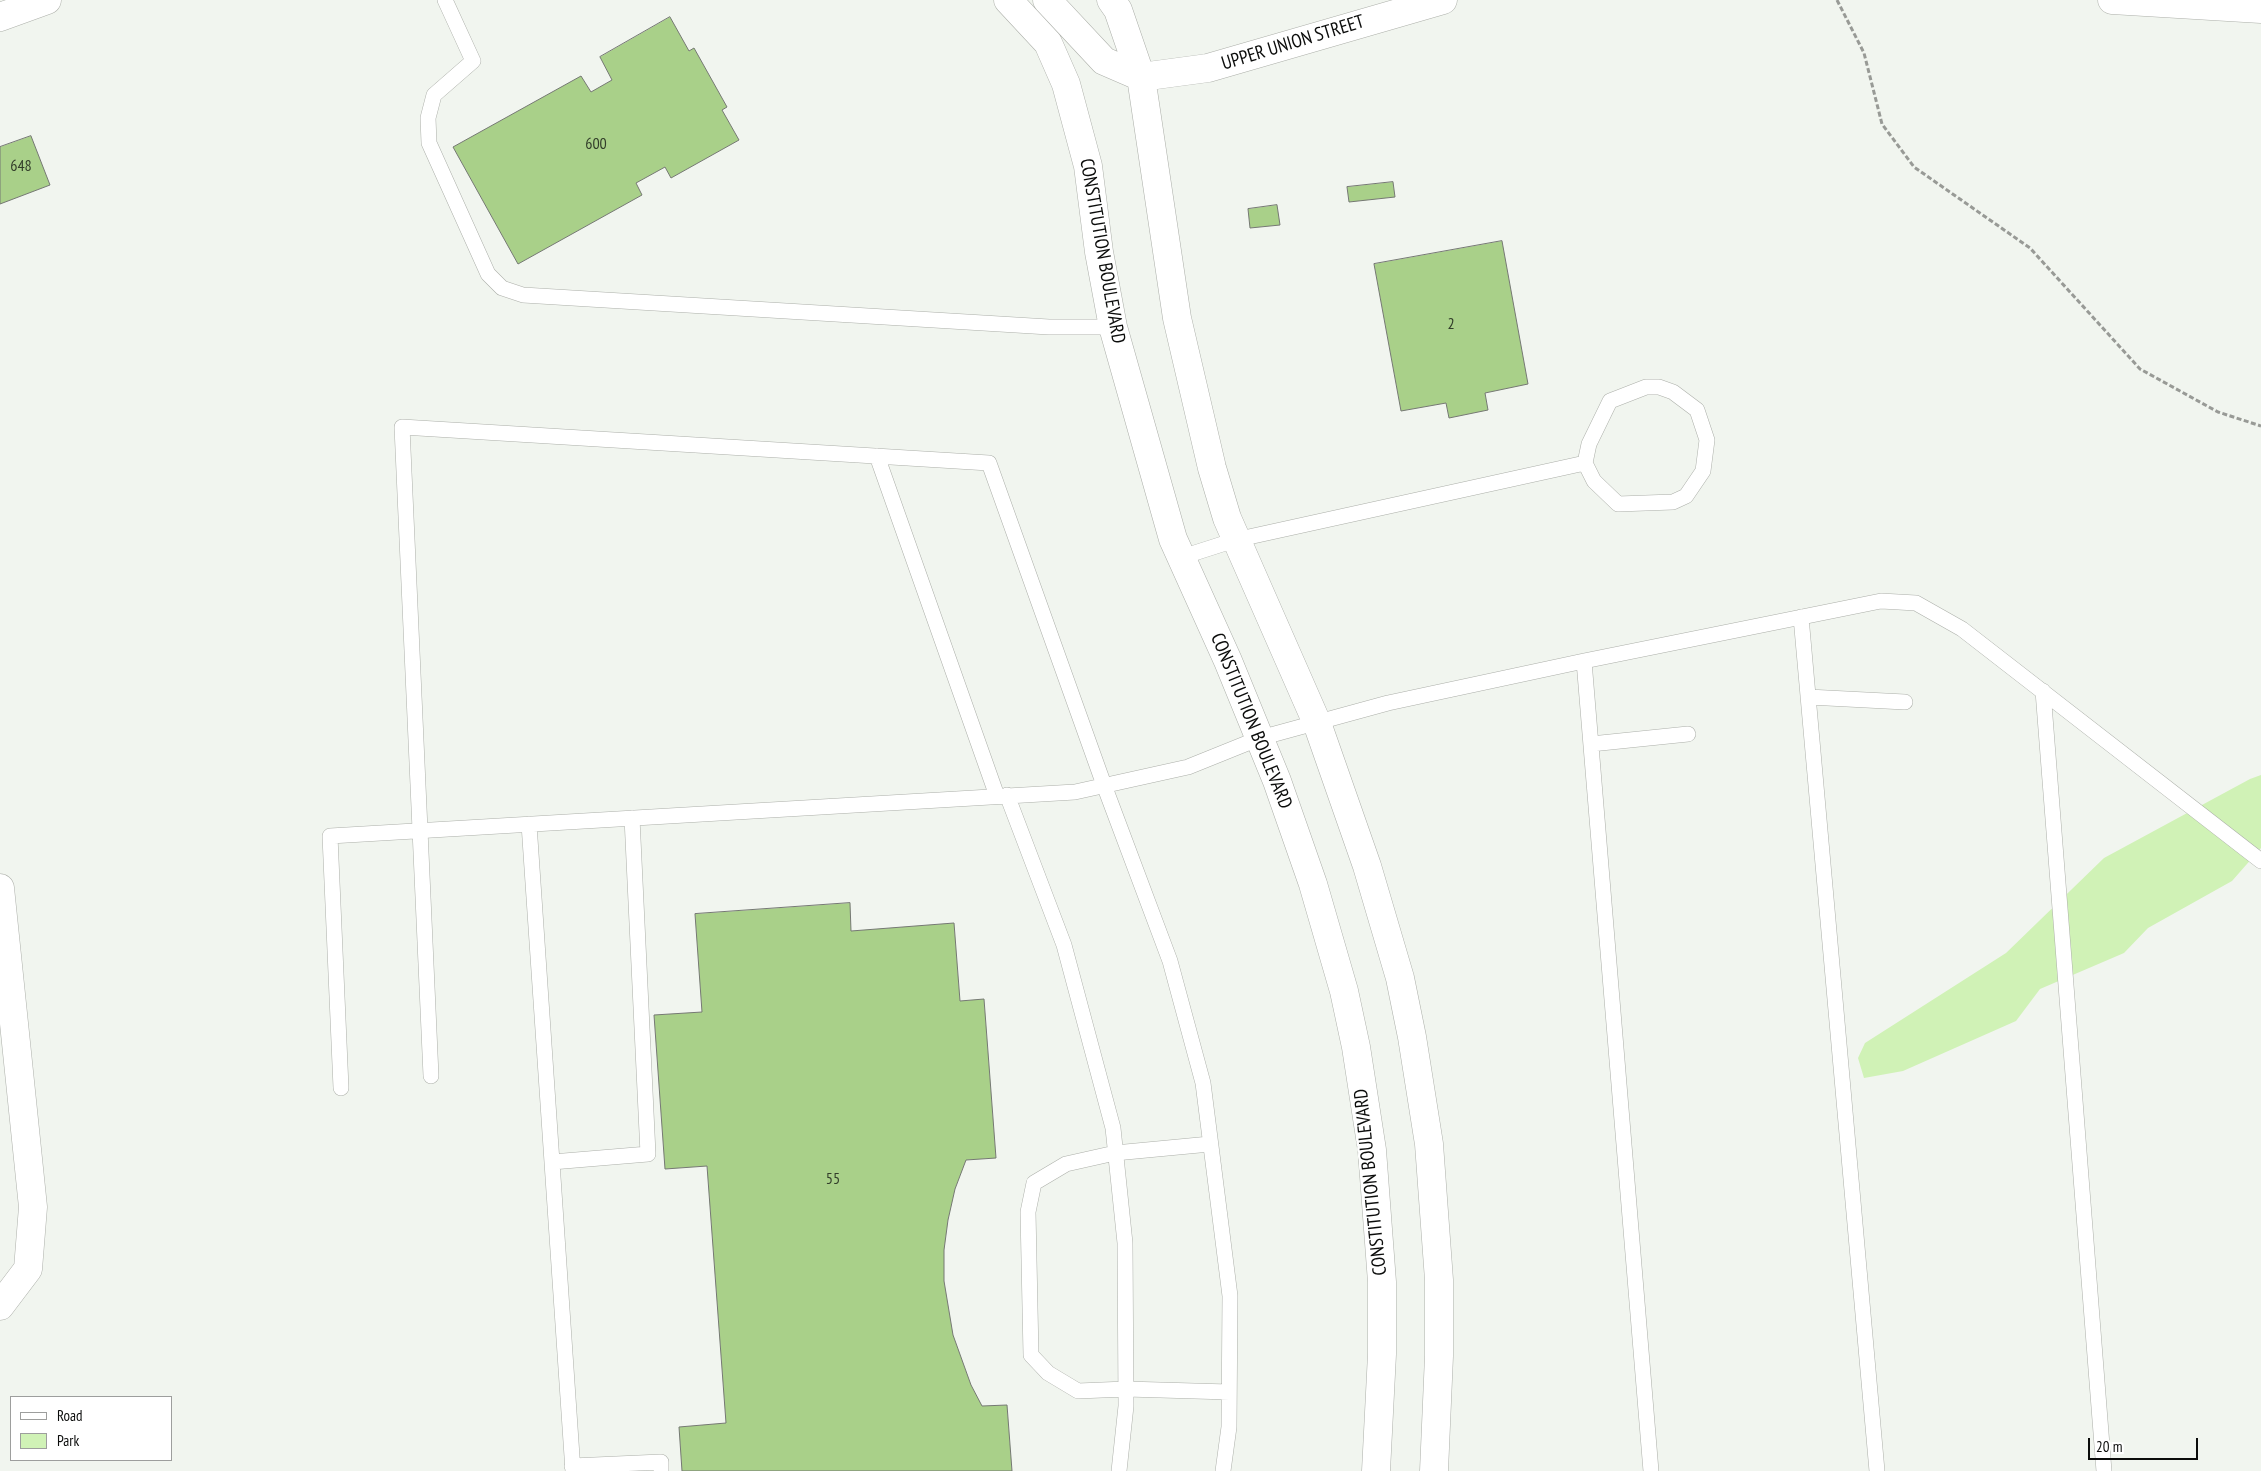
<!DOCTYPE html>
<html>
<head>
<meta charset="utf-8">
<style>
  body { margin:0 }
  #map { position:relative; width:2261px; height:1471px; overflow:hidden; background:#f1f5ef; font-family:"PT Sans Narrow",sans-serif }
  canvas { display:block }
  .legend { position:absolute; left:10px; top:1396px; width:162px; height:65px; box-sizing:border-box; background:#fff; border:1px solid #9d9e9d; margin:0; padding:6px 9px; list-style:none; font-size:15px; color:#0b0c0b }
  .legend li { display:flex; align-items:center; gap:10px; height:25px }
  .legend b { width:25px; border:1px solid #9d9e9d }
  .scale { position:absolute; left:2088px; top:1438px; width:110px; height:22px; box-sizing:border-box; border:2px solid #0b0c0b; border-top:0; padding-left:6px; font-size:15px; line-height:18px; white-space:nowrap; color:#0b0c0b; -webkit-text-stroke:4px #fff; paint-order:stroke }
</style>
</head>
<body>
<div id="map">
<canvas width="2261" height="1471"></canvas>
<ul class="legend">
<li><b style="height:6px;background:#fff"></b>Road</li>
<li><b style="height:14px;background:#d0f2b6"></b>Park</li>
</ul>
<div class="scale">20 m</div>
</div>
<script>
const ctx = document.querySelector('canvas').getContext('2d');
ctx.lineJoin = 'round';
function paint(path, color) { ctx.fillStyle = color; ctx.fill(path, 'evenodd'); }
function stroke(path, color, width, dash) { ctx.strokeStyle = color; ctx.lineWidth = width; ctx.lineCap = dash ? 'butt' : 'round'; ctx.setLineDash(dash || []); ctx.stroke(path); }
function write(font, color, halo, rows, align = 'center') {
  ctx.font = font + ' "PT Sans Narrow",sans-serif'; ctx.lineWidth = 4.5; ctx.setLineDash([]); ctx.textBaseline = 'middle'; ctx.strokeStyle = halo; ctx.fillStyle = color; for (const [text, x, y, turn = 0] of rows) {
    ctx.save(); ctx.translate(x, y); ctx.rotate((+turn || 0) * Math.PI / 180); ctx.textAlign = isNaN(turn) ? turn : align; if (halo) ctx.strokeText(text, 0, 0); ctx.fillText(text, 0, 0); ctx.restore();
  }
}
const green = new Path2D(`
  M2261,775V848L2232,881L2148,928L2124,953L2040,989L2016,1021L1903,1071L1864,1078L1858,1058L1865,1043L2006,953L2104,858L2250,779Z`);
const building = new Path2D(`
  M670,17L689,51L694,48L727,107L722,110L739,140L671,178L665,167L636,183L642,195L518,264L453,147L581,76L591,92L612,80L600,57Z
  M31,136L50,185L0,204V147Z
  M1393,182L1395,197L1349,202L1347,187Z
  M1277,205L1280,225L1250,228L1248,209Z
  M1502,241L1528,384L1485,393L1488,410L1449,418L1446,403L1401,411L1374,264Z
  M850,903L851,931L954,923L960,1001L984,999L996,1158L966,1160L955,1189L948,1220L944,1250V1281L953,1335L971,1385L982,1406L1007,1405L1012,1471H682L679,1427L726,1423L707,1166L665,1169L654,1015L702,1012L695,914Z`);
const path = new Path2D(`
  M1837,0L1864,53L1882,124L1914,167L2030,248L2140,369L2218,412L2261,426`);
const lane = new Path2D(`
  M445,0L473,61L434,95L428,118L429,143L488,274L502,288L523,295L1049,327H1113
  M877,456L997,796
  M1182,557L1235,540L1585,463L1594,481L1618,504L1673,502L1686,496L1703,471L1707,440L1697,410L1673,392L1659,387H1646L1610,401L1589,444L1585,463
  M1801,617L1877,1471
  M1584,661L1651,1471
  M2043,691L2104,1471
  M1808,697L1905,702
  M1591,744L1688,734
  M1007,795L1064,945L1113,1128L1125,1243L1126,1406L1119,1471
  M529,824L573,1471
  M431,1076L402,427L989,463L1104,785L1170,961L1203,1083L1230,1296L1229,1427L1223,1471
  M341,1088L330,836L1075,792L1188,767L1260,738L1388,703L1584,661L1881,601L1916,603L1962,629L2261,861
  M1210,1144L1115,1153L1066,1164L1034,1183L1028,1212L1031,1355L1048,1373L1078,1391L1126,1389L1229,1392
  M552,1162L648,1154L632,818
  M572,1466L661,1462V1471`);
const street = new Path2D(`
  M1008,0L1048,43L1066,84L1088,166L1099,252L1113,327L1173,539L1228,661L1277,781L1313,884L1344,991L1356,1047L1372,1150L1382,1282V1354L1376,1471
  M1047,0L1104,61L1141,77L1208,68L1443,0
  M1111,0L1118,10L1141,77L1177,318L1212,468L1227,518L1317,723L1367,866L1400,978L1412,1037L1429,1144L1439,1280V1356L1434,1471
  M2112,0L2261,9
  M0,888L33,1207L28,1269L0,1306`);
const secondary = new Path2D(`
  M0,17L47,0`);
const numberNames = [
  ["600",596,144],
  ["648",21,166],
  ["2",1451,324],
  ["55",833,1179]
];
const streetNames = [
  ["UPPER UNION STREET",1293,43,-17],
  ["CONSTITUTION BOULEVARD",1102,251,80],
  ["CONSTITUTION BOULEVARD",1251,721,68],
  ["CONSTITUTION BOULEVARD",1371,1182,-96]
];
paint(green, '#d0f2b6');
paint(building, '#a9d089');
stroke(building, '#757873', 1);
stroke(lane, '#acafa9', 16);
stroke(street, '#acafa9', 29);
stroke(secondary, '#acafa9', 29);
stroke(path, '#989a96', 3, [5, 2.5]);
stroke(lane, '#fff', 15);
stroke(street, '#fff', 28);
stroke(secondary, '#fff', 28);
write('16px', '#323d2a', null, numberNames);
write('19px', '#0b0c0b', '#fff', streetNames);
</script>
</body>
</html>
